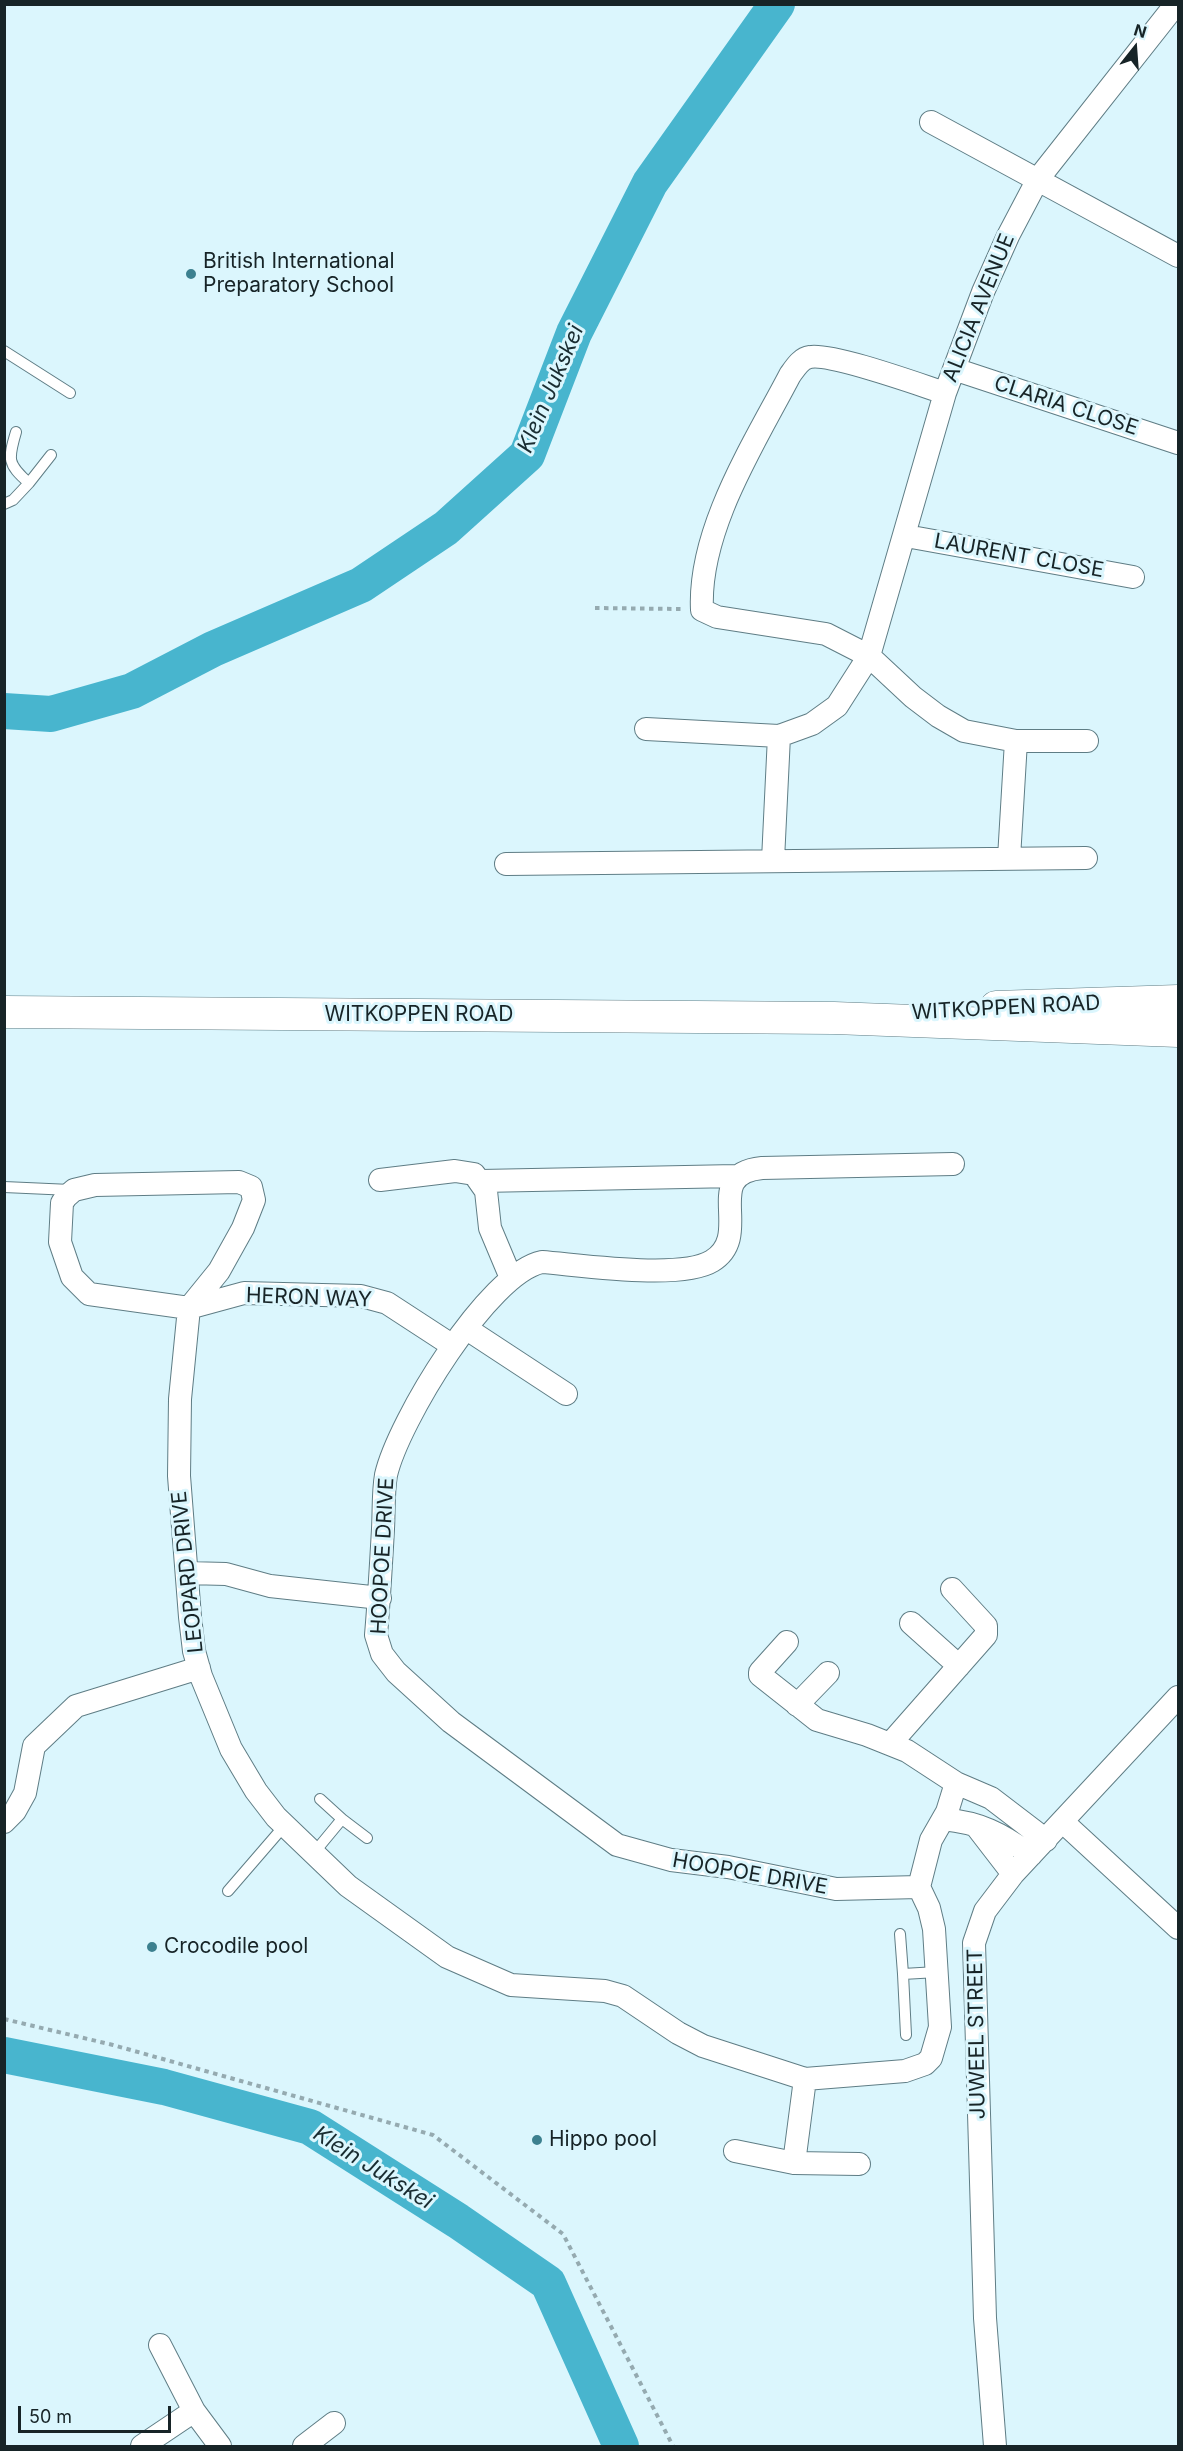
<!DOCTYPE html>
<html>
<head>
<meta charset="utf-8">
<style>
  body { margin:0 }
  #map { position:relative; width:1183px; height:2451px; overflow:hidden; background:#dbf6fd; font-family:Inter,sans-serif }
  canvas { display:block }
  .frame { position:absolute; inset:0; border:6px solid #172427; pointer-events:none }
  .north { position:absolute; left:1105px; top:18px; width:60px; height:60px; -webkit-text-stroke:4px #dbf6fd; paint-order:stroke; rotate:17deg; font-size:16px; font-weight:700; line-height:24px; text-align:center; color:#172427 }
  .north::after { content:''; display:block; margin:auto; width:21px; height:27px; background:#172427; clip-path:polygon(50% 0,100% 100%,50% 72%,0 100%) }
  .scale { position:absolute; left:18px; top:2406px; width:153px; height:27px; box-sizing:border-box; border:3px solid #172427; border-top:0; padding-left:8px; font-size:18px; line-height:21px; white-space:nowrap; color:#172427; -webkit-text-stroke:4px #dbf6fd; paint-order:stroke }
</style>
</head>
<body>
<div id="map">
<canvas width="1183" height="2451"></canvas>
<div class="frame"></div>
<div class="north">N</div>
<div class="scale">50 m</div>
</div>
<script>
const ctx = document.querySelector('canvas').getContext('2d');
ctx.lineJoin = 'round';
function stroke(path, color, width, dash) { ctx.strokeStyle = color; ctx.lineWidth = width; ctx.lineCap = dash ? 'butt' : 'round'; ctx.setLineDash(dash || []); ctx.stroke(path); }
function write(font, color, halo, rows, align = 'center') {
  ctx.font = font + ' Inter,sans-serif'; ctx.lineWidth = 6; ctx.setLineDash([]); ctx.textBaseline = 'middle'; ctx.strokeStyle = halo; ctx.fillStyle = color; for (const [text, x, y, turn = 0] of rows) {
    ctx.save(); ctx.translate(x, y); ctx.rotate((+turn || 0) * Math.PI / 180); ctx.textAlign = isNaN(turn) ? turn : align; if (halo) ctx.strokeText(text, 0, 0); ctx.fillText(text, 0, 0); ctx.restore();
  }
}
const river = new Path2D(`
  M4,711L51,714L132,691L213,649L361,585L446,528L527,455L574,333L650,183L777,4
  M4,2055L164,2087L310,2127L458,2221L548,2283L621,2446`);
const path = new Path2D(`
  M595,608L681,609
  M4,2019L113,2045L433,2135L563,2234L673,2446`);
const lane = new Path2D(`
  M4,351L70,393
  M29,483L51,455
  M4,504L13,500L29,483C7,464 8,459 16,432
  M4,1187L71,1190
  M342,1819L367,1838
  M313,1854L342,1819L320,1799
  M228,1891L285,1825
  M900,1934L903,1974L937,1972
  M903,1974L906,2035`);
const street = new Path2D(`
  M931,122L1178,256
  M954,369L1178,443
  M945,393C920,385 832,353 810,357C801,358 795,368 790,375C754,444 698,530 702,610L717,617L826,634L869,656L913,697L938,716L964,731L1016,741H1087
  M906,536L1133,577
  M646,729L779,736L812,724L837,706L869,656L945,393L983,292L1008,236L1038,179L1176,4
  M1009,858L1016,741
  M773,860L779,736
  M506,864L1086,858
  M380,1180L455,1171L474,1174L486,1191L490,1228L511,1278
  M481,1181L736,1176
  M467,1329L566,1394
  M453,1346L387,1303L361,1296L244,1293L189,1308L89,1294L72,1277L60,1242L62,1203L66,1197L74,1190L95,1185L239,1182L251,1187L254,1200L243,1228L219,1271L189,1308L180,1399L179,1476L190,1617L194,1651L201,1676L231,1749L256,1791L276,1817L348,1886L447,1957L511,1985L605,1991L623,1996L678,2033L703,2046L805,2079L905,2071L925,2064L931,2058L940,2027L934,1929L929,1908L919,1887
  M187,1573L226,1574L270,1586L380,1598
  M911,1623L959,1666
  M787,1642L760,1672V1675L817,1720L867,1735L907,1751L956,1783L991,1798L1046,1840
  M797,1705L828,1673
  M890,1744L986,1635V1626L952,1589
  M943,1819C981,1823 1000,1833 1031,1855
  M4,1822L15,1811L25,1793L34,1746L76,1706L199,1668
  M1063,1822L1178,1928
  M976,1826L1013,1874
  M919,1887L836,1889L728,1867L671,1860L617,1845L451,1722L396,1672L382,1654L376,1635C379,1600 381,1565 383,1529C384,1512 383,1492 386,1475C398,1422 488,1273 542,1262C581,1265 681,1280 712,1261C755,1235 700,1174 762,1168L953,1164
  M919,1887L931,1840L947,1812L956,1783
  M735,2151L794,2163L859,2164
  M794,2163L805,2079
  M160,2345L194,2411L220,2446
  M142,2446L194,2411
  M304,2446L334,2423
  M995,2446L985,2318L974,1943L985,1911L1013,1874L1178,1697`);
const secondary = new Path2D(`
  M996,1007L1178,1001
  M4,1012L834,1018L1178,1031`);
const markers = [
  [191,274,6,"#3c808f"],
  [152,1947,6,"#3c808f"],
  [537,2140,6,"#3c808f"]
];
const poiNames = [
  ["British International",203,262],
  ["Preparatory School",203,286],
  ["Crocodile pool",164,1947],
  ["Hippo pool",549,2140]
];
const streetNames = [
  ["ALICIA AVENUE",979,308,-68],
  ["CLARIA CLOSE",1066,406,18],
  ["LAURENT CLOSE",1019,556,10],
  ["WITKOPPEN ROAD",1006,1008,-3],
  ["WITKOPPEN ROAD",419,1015],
  ["HERON WAY",309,1298,2],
  ["HOOPOE DRIVE",383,1556,-87],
  ["LEOPARD DRIVE",188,1572,-96],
  ["HOOPOE DRIVE",750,1874,10],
  ["JUWEEL STREET",977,2034,-91]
];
const waterNames = [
  ["Klein Jukskei",551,389,-67],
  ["Klein Jukskei",373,2168,32]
];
stroke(river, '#48b5ce', 36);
stroke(lane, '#5f7d85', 12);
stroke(street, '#5f7d85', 24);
stroke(secondary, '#5f7d85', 33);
stroke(path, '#95aab0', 4, [4.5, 4.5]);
stroke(lane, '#fff', 10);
stroke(street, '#fff', 22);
stroke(secondary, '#fff', 32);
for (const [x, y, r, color] of markers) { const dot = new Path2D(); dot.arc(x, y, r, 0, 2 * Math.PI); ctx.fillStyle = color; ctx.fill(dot); stroke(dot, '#dbf6fd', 2); }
write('21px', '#172427', '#dbf6fd', poiNames, 'left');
write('21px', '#172427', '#dbf6fd', streetNames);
write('italic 22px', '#192c31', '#dbf6fd', waterNames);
</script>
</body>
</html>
